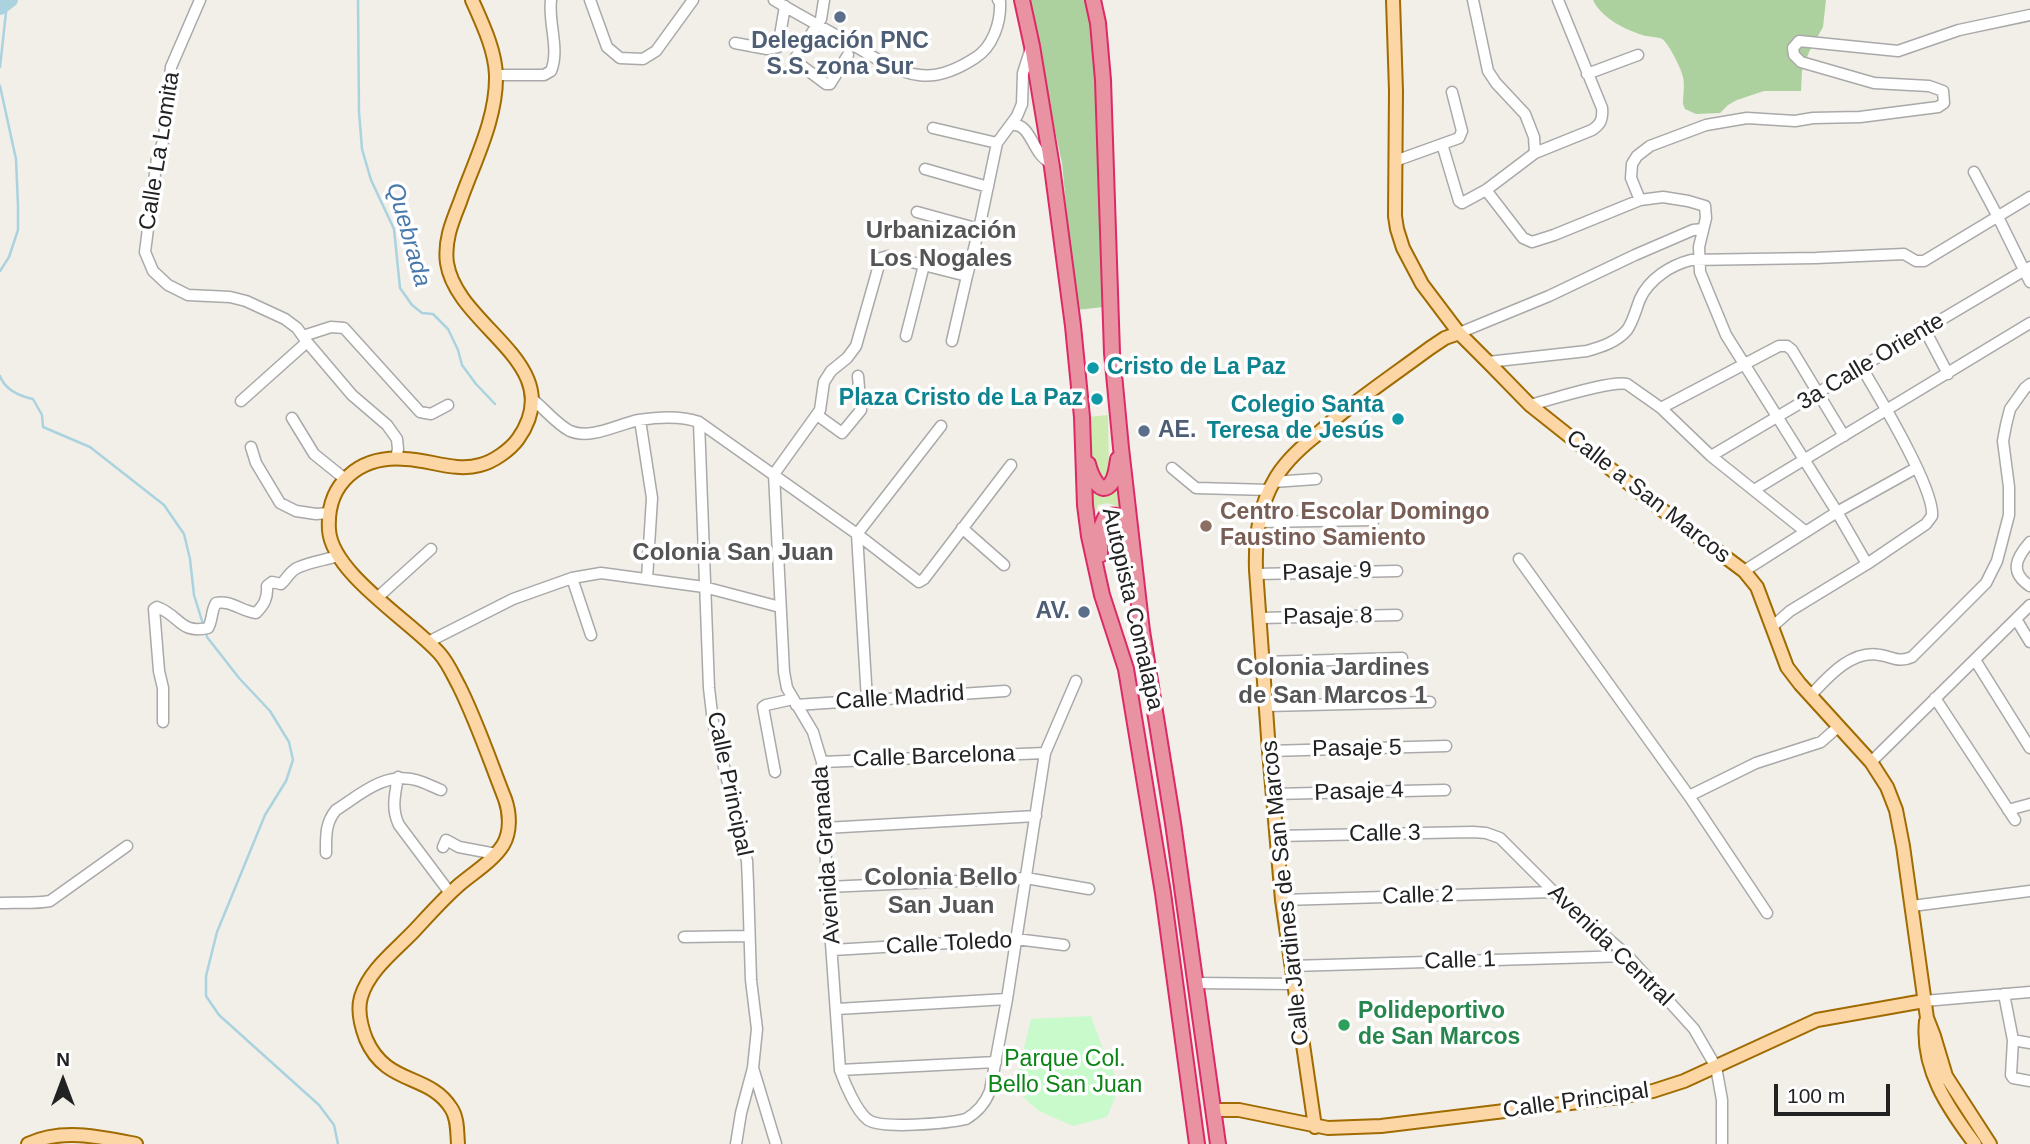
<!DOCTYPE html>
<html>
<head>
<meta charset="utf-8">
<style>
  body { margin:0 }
  #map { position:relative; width:2030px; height:1144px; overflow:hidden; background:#f2efe9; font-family:Arial,sans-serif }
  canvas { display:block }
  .north { position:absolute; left:28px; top:1046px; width:70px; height:70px; -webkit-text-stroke:5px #fff; paint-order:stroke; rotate:0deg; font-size:19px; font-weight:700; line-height:28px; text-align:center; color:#222 }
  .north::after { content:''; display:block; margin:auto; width:24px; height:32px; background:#222; clip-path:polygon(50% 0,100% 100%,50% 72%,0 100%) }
  .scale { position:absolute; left:1774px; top:1084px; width:116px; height:32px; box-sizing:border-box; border:4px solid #222; border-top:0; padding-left:9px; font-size:21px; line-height:24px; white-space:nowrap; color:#222; -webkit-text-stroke:5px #fff; paint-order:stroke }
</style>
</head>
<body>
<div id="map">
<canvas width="2030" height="1144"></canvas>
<div class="north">N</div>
<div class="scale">100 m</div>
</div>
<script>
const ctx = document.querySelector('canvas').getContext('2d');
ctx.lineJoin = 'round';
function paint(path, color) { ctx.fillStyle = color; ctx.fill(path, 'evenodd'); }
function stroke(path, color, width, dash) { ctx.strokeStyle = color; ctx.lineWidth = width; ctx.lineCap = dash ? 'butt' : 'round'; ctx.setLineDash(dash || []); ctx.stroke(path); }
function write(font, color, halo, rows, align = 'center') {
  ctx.font = font + ' Arial,sans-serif'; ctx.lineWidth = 7; ctx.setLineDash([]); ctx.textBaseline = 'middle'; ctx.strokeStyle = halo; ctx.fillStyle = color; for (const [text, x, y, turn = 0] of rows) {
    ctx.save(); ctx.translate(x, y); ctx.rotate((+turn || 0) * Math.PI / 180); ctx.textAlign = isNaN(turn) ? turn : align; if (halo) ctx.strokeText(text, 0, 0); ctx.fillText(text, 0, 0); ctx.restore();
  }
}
const grass = new Path2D(`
  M1108,415L1109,470L1105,478L1098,479L1091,460L1088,417Z
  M1119,479L1121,510C1113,503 1108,502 1098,505L1095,514L1093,533L1086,482L1096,494L1105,496L1114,492Z`);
const forest = new Path2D(`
  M1027,0H1085L1092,32L1103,216L1104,307L1076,310L1062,163Z
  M1593,0H1826L1823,27L1809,52L1802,71L1801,91H1764L1737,100L1728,105L1720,113L1696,114L1685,109L1683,104C1683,96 1685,85 1683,77C1682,70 1668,42 1662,39C1658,37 1651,37 1646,36C1627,31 1601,18 1593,0Z`);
const park = new Path2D(`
  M1091,1016L1104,1052L1120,1085L1107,1117L1073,1126L1039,1111L1014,1089L1031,1019Z`);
const stream = new Path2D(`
  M358,0L359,112L362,149L371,180L394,229L400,288L412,305L422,313L433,314L448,329L458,350L462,365L476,384L495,404
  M0,67L7,3
  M0,86L16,159L18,206V230L9,257L0,271
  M0,376C5,390 19,396 33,399L42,415L43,427L90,447L164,505L184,534L190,559L194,595L207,637L239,678L270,711L289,742L293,760L286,781L265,815L217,932L206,976V996L219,1015L319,1105L334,1125L338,1144`);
const river = new Path2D(`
  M0,8L11,0`);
const minor = new Path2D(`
  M200,0L171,67L164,139L157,158L145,252L153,271L168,285L188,295L230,297L246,301L285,319L297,328L307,342L352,395L387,425L397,439L398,449L396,458
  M590,0L607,47L620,58L643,59L656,51L693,0
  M774,0C799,15 825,29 850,43C870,55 895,72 919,75C939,78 958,69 975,58C993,47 1001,22 1000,2L998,0
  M824,0L821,19L794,60L826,84H830L848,55
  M1473,0L1488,71L1496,83L1525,114L1534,137L1535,153
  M735,43L767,49L778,47L785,6
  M1031,48L1023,73L1022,104L1017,116L997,143L979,229L967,276L888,256L881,258L856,346L847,358L831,371L824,382L820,410L774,474L784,672L787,688L813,732L822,762L827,887L840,1070C845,1084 856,1110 867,1119C879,1130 949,1123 966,1119C978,1112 985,1104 990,1091L1007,999L1045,753L1076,681
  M1587,74L1638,55
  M496,75H544L551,71C560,49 548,23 551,0
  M1011,125C1032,122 1031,154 1051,163
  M933,128L997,143
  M1442,144L1459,201L1462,203L1486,190L1535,153L1592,130C1601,124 1603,119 1602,108L1558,0
  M1395,161L1459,138L1462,131L1452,92
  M925,169L988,187
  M1974,172L1998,217L2030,282
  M1486,190L1523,238L1532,242L1554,235L1640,200L1663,197L1688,201L1705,206L1706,218L1699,247L1700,272L1726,335L1837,512L1867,564
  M1640,200L1631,178L1632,164L1637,156L1650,146L1706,125L1747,118L1795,121L1813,118L1860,117L1938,107L1944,103L1943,91L1929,86L1874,83L1801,62L1794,55L1793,48L1799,41L1898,51L1959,30L2030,15
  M917,212L979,229
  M1925,330L1948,374
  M1459,333L1549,296L1635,255L1693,230L1703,229
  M303,336L331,327L344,328L420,412L431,414L448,405
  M906,336L924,265
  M952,341L967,276
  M1488,362L1587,351C1601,347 1617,342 1627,330C1633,322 1636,309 1640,299C1649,279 1671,265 1691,260L1816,258L1904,254L1916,261H1924L2030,197
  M532,399C544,408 556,424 570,431C591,440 618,424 639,420C658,417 682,416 699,422L857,534L919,582L924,579L1011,465
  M241,401L307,342
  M1530,405C1550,400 1611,380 1627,384L1661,408L1711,456L1806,532
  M1661,408L1779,346H1787L1792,350L1844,436
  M817,415L842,433L861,410L858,376
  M292,418L314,454L345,479
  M640,420L652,498L647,579
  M699,422L709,688L713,722L747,861L748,884L751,980L757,1029L753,1068L741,1113L736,1144
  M251,447L256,463L280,503L296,511L316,514L330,513
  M1711,456L2030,267
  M1172,468L1196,488L1270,490
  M1273,482L1316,479
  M1754,490L2030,323
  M1259,522L1374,520
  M962,528L1004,565
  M2030,542C2016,558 2009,572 2030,586
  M1519,559L1689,796L1767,913
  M1744,571L1837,512L1916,468
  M1257,574L1397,571
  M572,578L591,635
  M378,597L431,549
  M1260,618L1397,615
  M2016,619L2030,642
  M1773,626L1790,611L1867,564L1926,524L1932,516C1935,489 1878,395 1862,368
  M428,642L513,599L572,578L601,573L704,587L780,607
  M1975,660L2030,748
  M1263,662L1402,658
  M1811,695C1828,677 1852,649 1880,655C1893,657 1899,663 1912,657L1986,583L1997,561L2009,515V487L2003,441L2006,425L2010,409L2025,388L2030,384
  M1935,698L2015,820
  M867,700L857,534L941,426
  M796,705L1005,691
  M1266,706L1430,702
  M163,722V688L159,671L154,609L157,607C181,616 179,634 208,628C213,619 211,611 216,603C231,600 241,611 256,613C264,605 268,598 267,586L272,582L281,584C287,579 289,572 297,568C309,562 325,560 338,556
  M1269,751L1446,746
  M822,762L1045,753
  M1871,762L2030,605
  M775,772L763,707L766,705L793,699
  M398,777C395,794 391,809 399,825L450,893
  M1273,794L1445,790
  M1689,796L1756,763L1821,742L1838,727
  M2008,810L2030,804
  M825,828L1036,816
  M1276,836L1473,832L1486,833L1500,838L1554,892L1628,956L1694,1029L1716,1067L1722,1100V1144
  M443,847L446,840L459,847L496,854
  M326,853C326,837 325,823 336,810C361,794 384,772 416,780C424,782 433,787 441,790
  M827,887L1026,878L1089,889
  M1282,900L1554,892
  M0,903C17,902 34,904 50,901L127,846
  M1912,906L2030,891
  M684,937L749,936
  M833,950L1016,939L1064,945
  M1292,966L1628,956
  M1195,983L1294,984
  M2004,994L2013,1040L2011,1075L2013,1078L2030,1081
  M1924,1001L2030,992
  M837,1009L1007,999
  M2013,1040L2030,1043
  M753,1068L776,1144
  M840,1070L996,1062`);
const major = new Path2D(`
  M1393,0L1396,91L1395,216L1397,229L1403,248L1422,284L1459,333L1488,362L1530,405L1661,509L1744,571L1757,587L1787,667L1800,684L1871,762L1887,787L1896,810L1903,846L1927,1018L1934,1036L1946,1076L1990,1144
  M1926,1021C1921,1069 1948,1108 1975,1144
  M1214,1110H1239L1328,1128L1381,1126L1620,1097L1653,1091L1684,1081L1817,1020L1924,1001
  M1315,1127L1282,900L1269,751L1256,570C1255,540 1259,507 1274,481C1283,464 1299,449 1314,437C1350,404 1391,377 1430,348L1445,338L1459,333
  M28,1144C62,1128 101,1137 136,1144
  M458,1144C457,1132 458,1118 451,1108C429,1073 386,1086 366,1039C361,1026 357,1011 361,997C369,970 395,951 414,931C429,915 443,899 459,885C473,873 493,861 503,845C511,832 510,813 505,799C490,761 477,722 459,686C453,675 448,663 440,654C412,622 332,574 329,530C326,483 360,455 406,459C430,460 456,472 480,465C493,462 510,450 518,439C571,364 457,328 447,263C444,241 452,222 460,202C474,162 497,119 496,75C495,49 482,23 472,0`);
const highway = new Path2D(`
  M1022,0L1032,46L1052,167L1073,326L1082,417L1085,505L1089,536L1102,595L1126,669L1163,893L1197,1144
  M1093,0L1098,23L1103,80L1112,353L1121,448L1142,631L1173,823L1218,1144
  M1088,464C1090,472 1100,500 1112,482C1116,476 1117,466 1118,459
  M1100,555V530L1105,518C1118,511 1123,520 1127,531`);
const markers = [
  [840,17,7,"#5c6f8a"],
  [1093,368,7,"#0f9aa8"],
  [1097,399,7,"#0f9aa8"],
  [1398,419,7,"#0f9aa8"],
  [1144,431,7,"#5c6f8a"],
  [1206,526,7,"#8d6e63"],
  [1084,612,7,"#5c6f8a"],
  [1344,1025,7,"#2e9e5b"]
];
const serviceNames = [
  ["Delegación PNC",840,42],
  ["S.S. zona Sur",840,68],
  ["AE.",1158,431,"left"],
  ["AV.",1070,612,"right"]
];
const streetNames = [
  ["Calle La Lomita",160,151,-81],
  ["3a Calle Oriente",1871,362,-31],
  ["Calle a San Marcos",1648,497,38],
  ["Pasaje 9",1327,572,-2],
  ["Autopista Comalapa",1132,609,77],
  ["Pasaje 8",1328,617,-1],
  ["Calle Madrid",900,698,-4],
  ["Pasaje 5",1357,749,-1],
  ["Calle Barcelona",934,757,-2],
  ["Calle Principal",729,784,78],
  ["Pasaje 4",1359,792,-2],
  ["Calle 3",1385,834,-1],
  ["Avenida Granada",827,855,-94],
  ["Calle Jardines de San Marcos",1286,893,-96],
  ["Calle 2",1418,896,-2],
  ["Calle Toledo",949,944,-3],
  ["Avenida Central",1610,946,44],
  ["Calle 1",1460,961,-2],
  ["Calle Principal",1576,1101,-8]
];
const cultureNames = [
  ["Cristo de La Paz",1107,368,"left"],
  ["Plaza Cristo de La Paz",1083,399],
  ["Colegio Santa",1384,406],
  ["Teresa de Jesús",1384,432]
];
const educationNames = [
  ["Centro Escolar Domingo",1220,513],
  ["Faustino Samiento",1220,539]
];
const leisureNames = [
  ["Polideportivo",1358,1012],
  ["de San Marcos",1358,1038]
];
const parkNames = [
  ["Parque Col.",1065,1060],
  ["Bello San Juan",1065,1086]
];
const neighbourhoodNames = [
  ["Urbanización",941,231],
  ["Los Nogales",941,259],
  ["Colonia San Juan",733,553],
  ["Colonia Jardines",1333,668],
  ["de San Marcos 1",1333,696],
  ["Colonia Bello",941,878],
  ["San Juan",941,906]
];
const waterNames = [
  ["Quebrada",408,235,74]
];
paint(grass, '#cdebb0');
paint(forest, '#add19e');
paint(park, '#c8facc');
stroke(stream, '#aad3df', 2.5);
stroke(river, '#aad3df', 14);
stroke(minor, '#a9a9a9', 13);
stroke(major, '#a06b00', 16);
stroke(highway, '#dc2a67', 18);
stroke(minor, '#fff', 10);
stroke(major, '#fcd6a4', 12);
stroke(highway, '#e892a2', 14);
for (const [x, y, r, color] of markers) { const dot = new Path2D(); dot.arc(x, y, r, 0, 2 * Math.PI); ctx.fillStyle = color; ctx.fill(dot); stroke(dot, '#fff', 2.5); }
write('bold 23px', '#4e5e75', '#fff', serviceNames);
write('23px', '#222', '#fff', streetNames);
write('bold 23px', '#0d838f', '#fff', cultureNames, 'right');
write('bold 23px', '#785e54', '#fff', educationNames, 'left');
write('bold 23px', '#27864d', '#fff', leisureNames, 'left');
write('23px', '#0c8416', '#fff', parkNames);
write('bold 24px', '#555', '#fff', neighbourhoodNames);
write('italic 24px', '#4a7aab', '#fff', waterNames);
</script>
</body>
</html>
